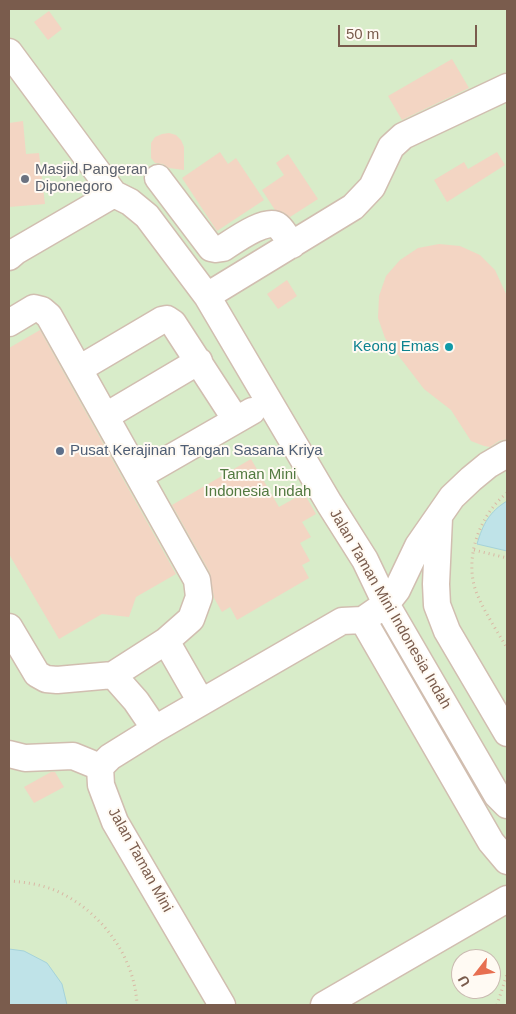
<!DOCTYPE html>
<html>
<head>
<meta charset="utf-8">
<style>
  body { margin:0 }
  #map { position:relative; width:516px; height:1014px; overflow:hidden; background:#fdf6ec; font-family:Arial,sans-serif }
  canvas { display:block }
  .frame { position:absolute; inset:0; border:10px solid #7a5c4d; pointer-events:none }
  .north { position:absolute; left:451px; top:949px; width:50px; height:50px; box-sizing:border-box; background:#fffaf3; border:1px solid #cabbb1; border-radius:50%; rotate:240deg; font-size:14px; font-weight:700; line-height:20px; text-align:center; color:#7a5c4d }
  .north::after { content:''; display:block; margin:auto; width:18px; height:22px; background:#e76f51; clip-path:polygon(50% 0,100% 100%,50% 72%,0 100%) }
  .scale { position:absolute; left:338px; top:25px; width:139px; height:22px; box-sizing:border-box; border:2px solid #7a5c4d; border-top:0; padding-left:6px; font-size:15px; line-height:18px; white-space:nowrap; color:#7a5c4d; -webkit-text-stroke:4px #fffaf3; paint-order:stroke }
</style>
</head>
<body>
<div id="map">
<canvas width="516" height="1014"></canvas>
<div class="frame"></div>
<div class="north">U</div>
<div class="scale">50 m</div>
</div>
<script>
const ctx = document.querySelector('canvas').getContext('2d');
ctx.lineJoin = 'round';
function paint(path, color) { ctx.fillStyle = color; ctx.fill(path, 'evenodd'); }
function stroke(path, color, width, dash) { ctx.strokeStyle = color; ctx.lineWidth = width; ctx.lineCap = dash ? 'butt' : 'round'; ctx.setLineDash(dash || []); ctx.stroke(path); }
function write(font, color, halo, rows, align = 'center') {
  ctx.font = font + ' Arial,sans-serif'; ctx.lineWidth = 4; ctx.setLineDash([]); ctx.textBaseline = 'middle'; ctx.strokeStyle = halo; ctx.fillStyle = color; for (const [text, x, y, turn = 0] of rows) {
    ctx.save(); ctx.translate(x, y); ctx.rotate((+turn || 0) * Math.PI / 180); ctx.textAlign = isNaN(turn) ? turn : align; if (halo) ctx.strokeText(text, 0, 0); ctx.fillText(text, 0, 0); ctx.restore();
  }
}
const green = new Path2D(`
  M9,9H507V1005H9ZM461,959H491V989H461Z`);
const water = new Path2D(`
  M507,501V551L477,544C483,524 489,512 507,501Z
  M9,949L24,951L47,963L62,984L67,1005H9Z`);
const building = new Path2D(`
  M49,11L62,29L48,40L34,22Z
  M452,59L469,88L402,120L388,96Z
  M23,121L26,154L39,153L45,204L9,207V123Z
  M169,133L176,135L181,140L184,147V170L169,168L163,164L155,163L151,158V143L155,137L162,134Z
  M220,152L228,164L236,158L264,200L217,231L182,178Z
  M497,152L505,165L447,202L434,180L464,162L468,169Z
  M288,154L318,199L290,217L283,212L275,210L262,190L284,175L276,163Z
  M439,244L460,246L480,255L495,270L507,296V439L499,441L490,447L484,446L471,441L451,410L424,389L385,338L378,318L379,296L386,276L400,260L418,248Z
  M287,280L297,296L278,309L267,294Z
  M40,330L176,574L136,597L129,617L102,614L59,639L9,554V348Z
  M251,459L279,507L304,493L316,514L302,522L311,537L300,543L310,561L302,565L309,578L237,620L230,607L222,612L214,598L210,573L172,505Z
  M51,772H55L64,787L34,803L24,787Z`);
const path = new Path2D(`
  M507,493C479,515 463,560 477,594C485,613 497,631 507,648
  M474,550L507,558
  M9,881C26,882 45,885 61,893C103,914 135,958 137,1005
  M497,1005L507,974`);
const minor = new Path2D(`
  M9,52L114,194L130,202L147,216L207,296L329,503L365,560L386,604L497,795L507,805
  M158,178L211,248L216,249L223,248C234,241 267,217 278,226C283,230 288,239 292,245
  M9,257L16,251L114,194
  M207,296L353,207L372,187L391,147L403,136L507,87
  M9,323L34,308L42,310L49,316L197,580L199,597L191,619L166,641L113,675L57,680L46,679L37,674L9,627
  M79,369L162,320L167,319L173,323L236,420
  M106,416L199,361
  M139,476L252,411
  M439,518L436,584L437,605L447,631L507,733
  M363,620L491,842L507,861
  M166,641L201,702
  M113,675L136,701L155,729
  M9,754L25,758L73,756L100,767
  M100,767L110,757L155,729L342,621L363,620L386,604L397,590L418,546L452,497L471,479L488,465L507,454
  M100,767L101,785L115,822L222,1005
  M324,1005L507,899`);
const tram = new Path2D(`
  M9,13V9`);
const markers = [
  [25,179,5,"#6b7280"],
  [449,347,5,"#0f9aa8"],
  [60,451,5,"#5c6f8a"]
];
const worshipNames = [
  ["Masjid Pangeran",35,170],
  ["Diponegoro",35,187]
];
const cultureNames = [
  ["Keong Emas",439,347]
];
const serviceNames = [
  ["Pusat Kerajinan Tangan Sasana Kriya",70,451]
];
const parkNames = [
  ["Taman Mini",258,475],
  ["Indonesia Indah",258,492]
];
const streetNames = [
  ["Jalan Taman Mini Indonesia Indah",390,609,60],
  ["Jalan Taman Mini",140,860,61]
];
paint(green, '#d8ecc9');
paint(water, '#bfe3e8');
stroke(water, '#a5d3da', 1);
paint(building, '#f3d5c3');
stroke(minor, '#d1beb0', 29);
stroke(path, '#d9b8a5', 3, [1, 4]);
stroke(minor, '#fff', 26);
stroke(tram, '#b9a8c9', 1);
for (const [x, y, r, color] of markers) { const dot = new Path2D(); dot.arc(x, y, r, 0, 2 * Math.PI); ctx.fillStyle = color; ctx.fill(dot); stroke(dot, '#fffaf3', 2); }
write('15px', '#5b616d', '#fffaf3', worshipNames, 'left');
write('15px', '#0d838f', '#fffaf3', cultureNames, 'right');
write('15px', '#4e5e75', '#fffaf3', serviceNames, 'left');
write('15px', '#537a41', '#fffaf3', parkNames);
write('15px', '#7a5c4d', '#fffaf3', streetNames);
</script>
</body>
</html>
